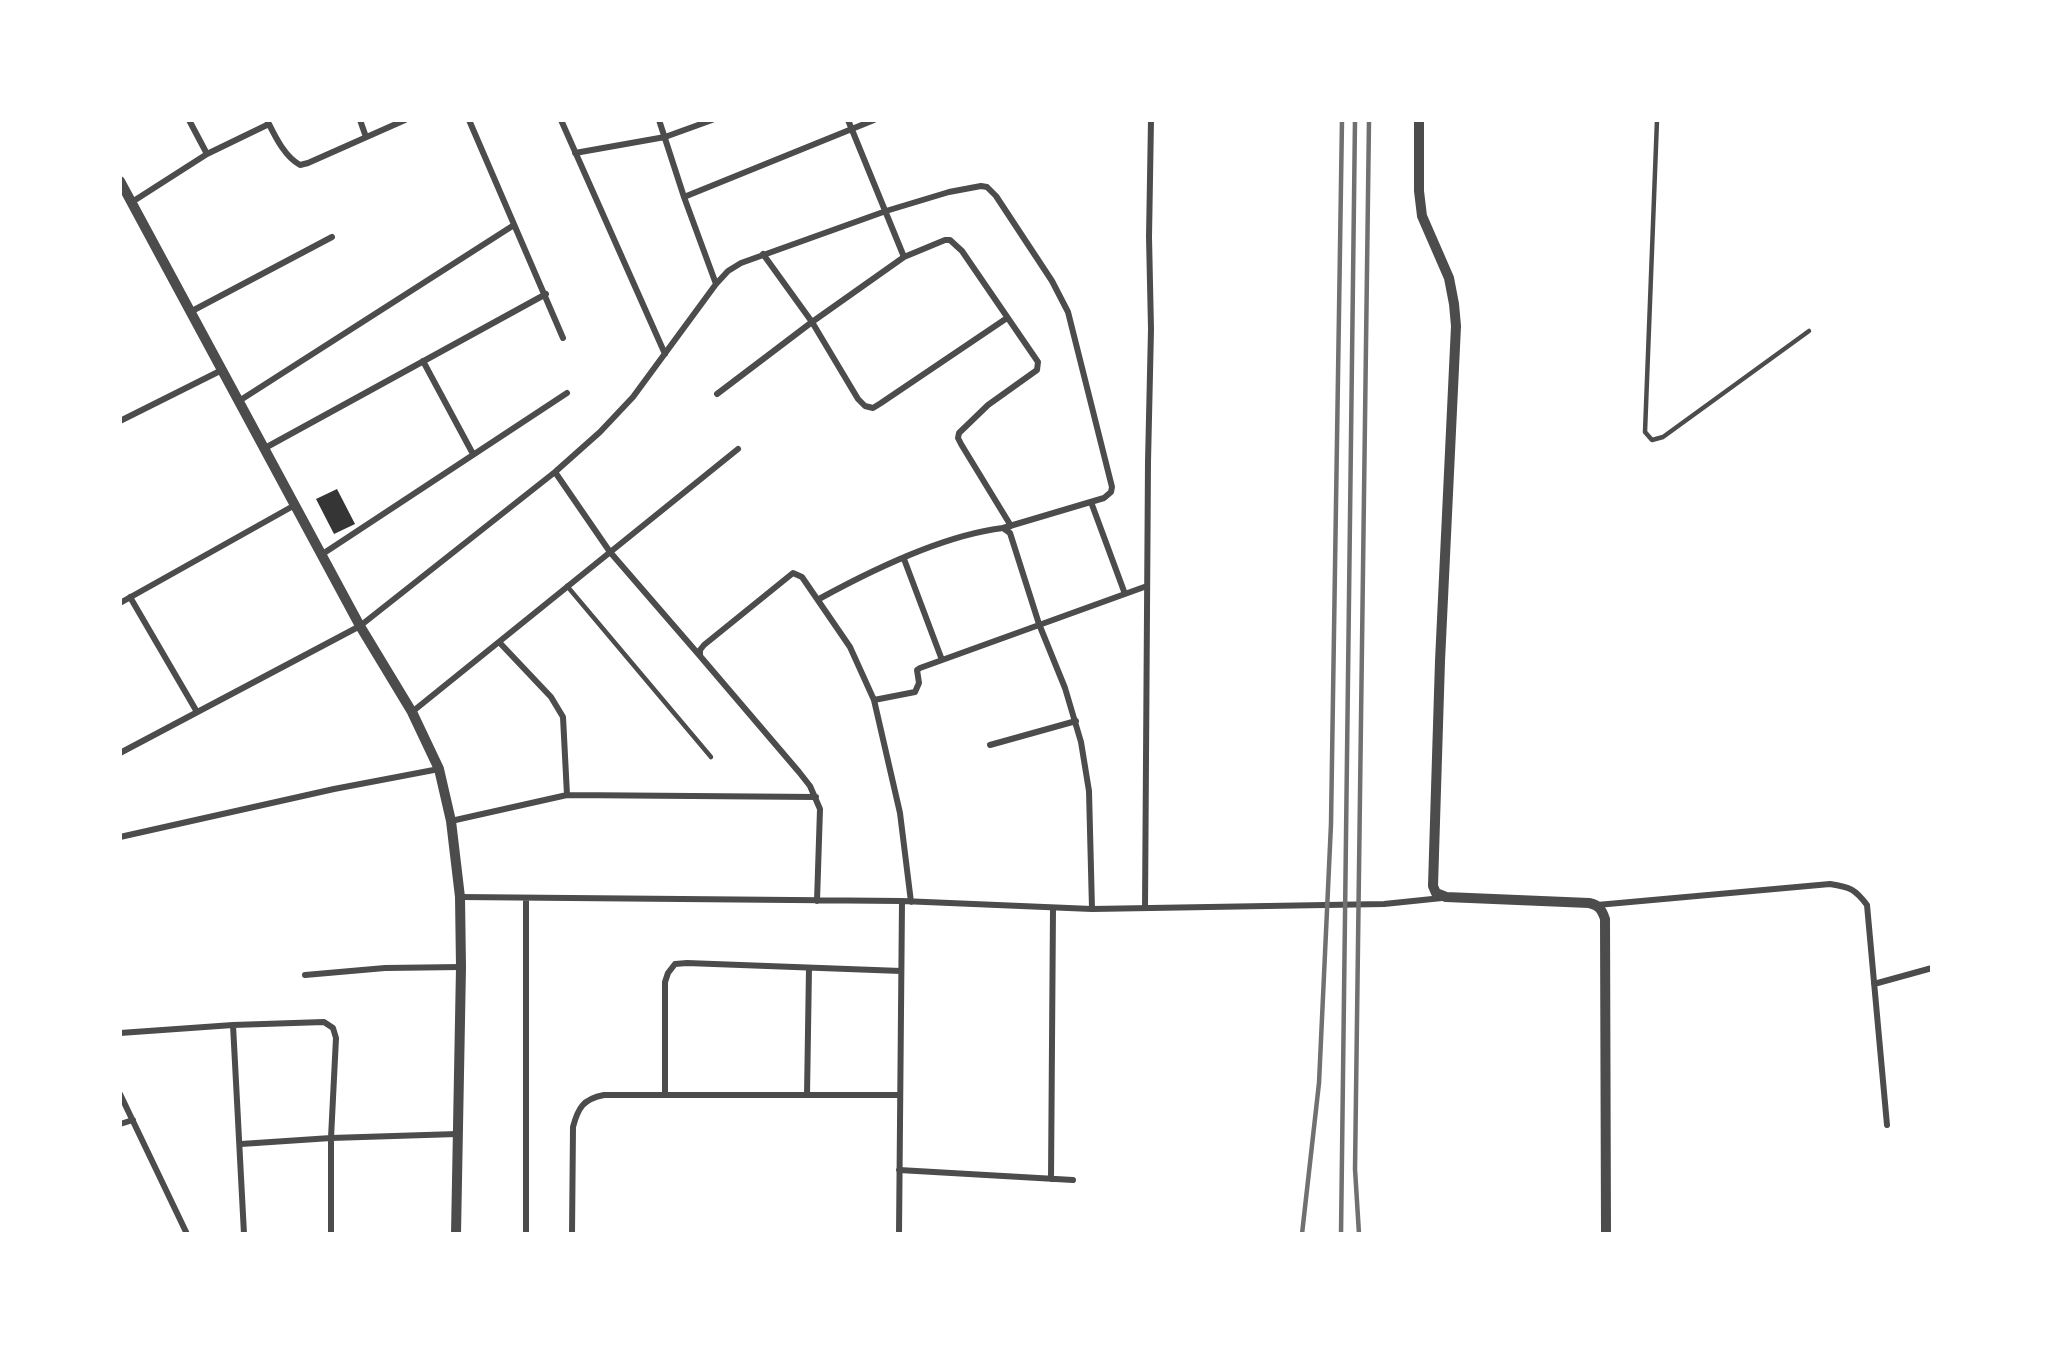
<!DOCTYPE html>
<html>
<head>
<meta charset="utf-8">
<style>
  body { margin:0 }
  #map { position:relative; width:2052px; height:1354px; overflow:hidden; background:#fff; font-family:"Fira Sans",sans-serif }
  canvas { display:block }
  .frame { position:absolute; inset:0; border:122px solid #fff; pointer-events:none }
</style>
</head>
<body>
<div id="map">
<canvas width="2052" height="1354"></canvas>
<div class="frame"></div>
</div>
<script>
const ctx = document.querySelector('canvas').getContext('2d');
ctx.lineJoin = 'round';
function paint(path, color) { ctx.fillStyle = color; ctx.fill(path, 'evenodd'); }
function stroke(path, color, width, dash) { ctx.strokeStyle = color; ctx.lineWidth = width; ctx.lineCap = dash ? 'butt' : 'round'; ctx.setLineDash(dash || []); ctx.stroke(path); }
const building = new Path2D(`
  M337,489L355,524L334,534L316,499Z`);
const service = new Path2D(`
  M1657,120L1645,432L1652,440L1663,437L1809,331
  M567,586L711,757`);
const minor = new Path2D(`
  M189,120L207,154
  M267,120C275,136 284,156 300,165L308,163L405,120
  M360,120L366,137
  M469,120L563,338
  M561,120L665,354
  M659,120L684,197L716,284
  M848,120L904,257
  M575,153L665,137L712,120
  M684,197L874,120
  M132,202L207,154L269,124
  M763,254L812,322L858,399L865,406L873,408L881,403L1007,318
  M192,311L332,237
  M423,361L473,454
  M717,394L812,322L904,257L945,240H950L962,251L1038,362L1037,370L988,405L959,433L958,438L961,444L1011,526
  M239,401L514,225
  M120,421L222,370
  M265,448L546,294
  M555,472L610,552L700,656
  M1091,502L1125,594
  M321,555L567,393
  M904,559L942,660
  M130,597L197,712
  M819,599C870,571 945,535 1003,528L1010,533L1039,624L1065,688L1081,742L1089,791L1092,909
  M120,603L295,505
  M499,642L551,697L563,717L567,795
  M874,700L915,692L919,683L917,670L920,668L1147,586
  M412,712L738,449
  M990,745L1076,721
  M120,753L360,626L555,472L600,432L633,397L716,284L728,271L741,263L886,211L949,192L981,186L987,187L996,196L1052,281L1068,312L1112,487L1111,492L1104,498L1003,528
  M451,821L567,795L816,797
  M120,837L334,789L439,769
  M460,897L902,901L1092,909L1384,904L1442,898
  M817,901L820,809L810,786L799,772L700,656V650L704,645L793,573L802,577L850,647L874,700L900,813L911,902
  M1597,905L1830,884C1850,887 1855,889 1867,905L1887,1125
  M1145,908L1148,462L1151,329L1149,237L1151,120
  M305,975L385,968L461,967
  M1874,984L1932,968
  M233,1025L244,1234
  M120,1033L233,1025L324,1022L333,1028L336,1038L331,1138V1234
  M120,1094L187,1234
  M665,1095V982L668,973L675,964L687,963L901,971
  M807,1095L809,968
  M120,1124L133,1120
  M241,1144L331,1138L457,1134
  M899,1170L1073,1180
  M1051,1179L1053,908
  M526,1234V898
  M572,1234L573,1127C578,1108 583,1099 604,1095H900
  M899,1234L902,901`);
const tertiary = new Path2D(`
  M1419,120V191L1422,216L1449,278L1454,304L1456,326L1440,661L1433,886L1436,893L1446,897L1589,903C1599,905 1602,910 1605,919L1606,1234
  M120,181L360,626L412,712L439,769L451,821L460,897L461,967L456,1234`);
const rail = new Path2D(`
  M1302,1234L1319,1083L1331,824L1342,120
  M1341,1234L1355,120
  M1359,1234L1355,1169L1369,120`);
paint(building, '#353535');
stroke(service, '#4c4c4c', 4.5);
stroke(minor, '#4c4c4c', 6);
stroke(tertiary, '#4c4c4c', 10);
stroke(rail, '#707070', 4.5);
</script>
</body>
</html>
